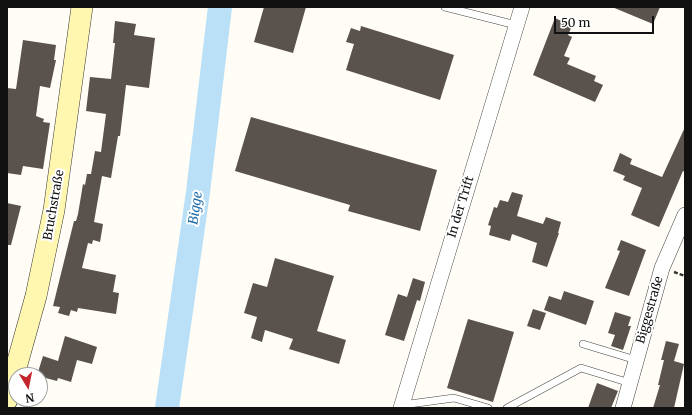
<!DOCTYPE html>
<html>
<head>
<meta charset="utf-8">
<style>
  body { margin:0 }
  #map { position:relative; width:692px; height:415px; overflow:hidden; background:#fffdf5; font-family:Merriweather,serif }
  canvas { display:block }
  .frame { position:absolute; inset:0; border:8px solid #111; pointer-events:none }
  .north { position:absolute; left:8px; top:367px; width:40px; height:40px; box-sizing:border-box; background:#fff; border:1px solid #a0a0a0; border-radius:50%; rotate:170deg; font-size:11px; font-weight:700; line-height:16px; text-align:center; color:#111 }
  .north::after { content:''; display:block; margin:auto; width:14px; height:18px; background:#c4262e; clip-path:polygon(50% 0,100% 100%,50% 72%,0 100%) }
  .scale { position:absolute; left:554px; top:16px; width:100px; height:18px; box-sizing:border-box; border:2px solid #111; border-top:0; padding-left:5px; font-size:12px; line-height:14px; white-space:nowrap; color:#111; -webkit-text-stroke:3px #fff; paint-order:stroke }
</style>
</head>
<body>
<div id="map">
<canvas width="692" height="415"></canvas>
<div class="frame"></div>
<div class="north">N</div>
<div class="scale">50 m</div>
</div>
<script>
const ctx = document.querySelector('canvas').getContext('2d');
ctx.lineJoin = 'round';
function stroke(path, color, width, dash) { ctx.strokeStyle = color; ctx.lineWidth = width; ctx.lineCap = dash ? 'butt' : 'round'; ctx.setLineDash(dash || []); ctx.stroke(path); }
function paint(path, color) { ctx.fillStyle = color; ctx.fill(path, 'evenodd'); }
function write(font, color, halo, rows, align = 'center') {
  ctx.font = font + ' Merriweather,serif'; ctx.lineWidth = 4; ctx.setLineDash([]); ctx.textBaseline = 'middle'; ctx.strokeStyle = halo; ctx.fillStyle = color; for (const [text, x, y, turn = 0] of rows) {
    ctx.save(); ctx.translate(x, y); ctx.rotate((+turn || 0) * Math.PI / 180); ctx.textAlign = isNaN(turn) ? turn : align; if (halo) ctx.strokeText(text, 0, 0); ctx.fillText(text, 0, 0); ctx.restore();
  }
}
const river = new Path2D(`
  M167,408L198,192L220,7`);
const building = new Path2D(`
  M264,7H306L293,53L254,42Z
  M612,7H660L653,24Z
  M555,18L572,26L568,35L572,37L564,56L570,58L567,64L596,76L594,81L603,85L595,102L533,75Z
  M115,21L136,24L134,35L155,38L149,88L126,85L120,136H118L111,178L102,176L94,222L103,224L100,242L93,240L92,244L88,243L82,268L116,275L113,292L119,293L116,314L78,308L77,312L71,310L69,316L58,313L60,307L53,306L74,221H76L78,214L83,184L85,185L87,174H91L95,151L101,152L106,114L86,111L90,77L111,79L115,43H113Z
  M361,26L454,55L440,100L346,70L354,44L346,42L351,28L360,31Z
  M23,40L56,45L54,60H56L50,88L40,86L36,116L44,119L43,122L50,123L43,169L23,166L21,175L7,173V88L16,89Z
  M251,117L437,170L420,231L348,211L350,205L235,171Z
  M685,127V172L683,171L659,227L631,215L642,188L623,180L625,176L613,171L620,153L632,159L630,164L662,177Z
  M512,192L523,195L517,216L543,224L546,217L561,222L558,233H559L547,267L532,262L537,243L512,234L510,241L489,235L491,226L488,225L494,207L497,208L500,200L508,202Z
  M7,203L21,206L11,245H7Z
  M621,240L646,250L629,296L605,288L620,251L617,250Z
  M275,258L334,276L317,331L346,340L339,364L289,349L293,339L265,330L262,342L251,338L257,317L244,313L253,283L267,287Z
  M413,278L425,282L420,301L417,300L404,341L385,335L398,294L407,297Z
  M564,291L594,301L586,325L544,310L549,296L561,300Z
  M533,309L546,313L540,330L527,326Z
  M615,312L631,317L628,326H631L623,350L611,346L615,335L608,333Z
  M468,319L514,332L493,402L447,388Z
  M65,336L97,347L92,364L77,360L71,382L58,378L57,381L42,377L43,374L38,372L43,356L58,361Z
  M666,341L679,344L674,361L684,364L674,408H653L660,385H658L664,360H661Z
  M597,383L618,391L611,408H588Z`);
const path = new Path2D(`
  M674,272L685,276`);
const lane = new Path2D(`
  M445,7L516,25
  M583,344L636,360
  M402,405L454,398L488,408
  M507,408L581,368L630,383`);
const street = new Path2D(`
  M401,408L522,7
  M623,408L662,268L685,215`);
const secondary = new Path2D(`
  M7,400L36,296L54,210L82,7`);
const streetNames = [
  ["Bruchstraße",54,205,-80],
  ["In der Trift",461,207,-73],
  ["Biggestraße",650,310,-74]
];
const waterNames = [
  ["Bigge",196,208,-82]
];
stroke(river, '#b9e0f7', 24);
paint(building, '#5a524d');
stroke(lane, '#444', 8);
stroke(street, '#444', 16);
stroke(secondary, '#333', 22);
stroke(path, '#333', 2.5, [4, 2]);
stroke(lane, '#fff', 7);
stroke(street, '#fff', 15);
stroke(secondary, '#fff6b0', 21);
write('12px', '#111', '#fff', streetNames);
write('italic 13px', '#1768a6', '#fff', waterNames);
</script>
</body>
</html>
